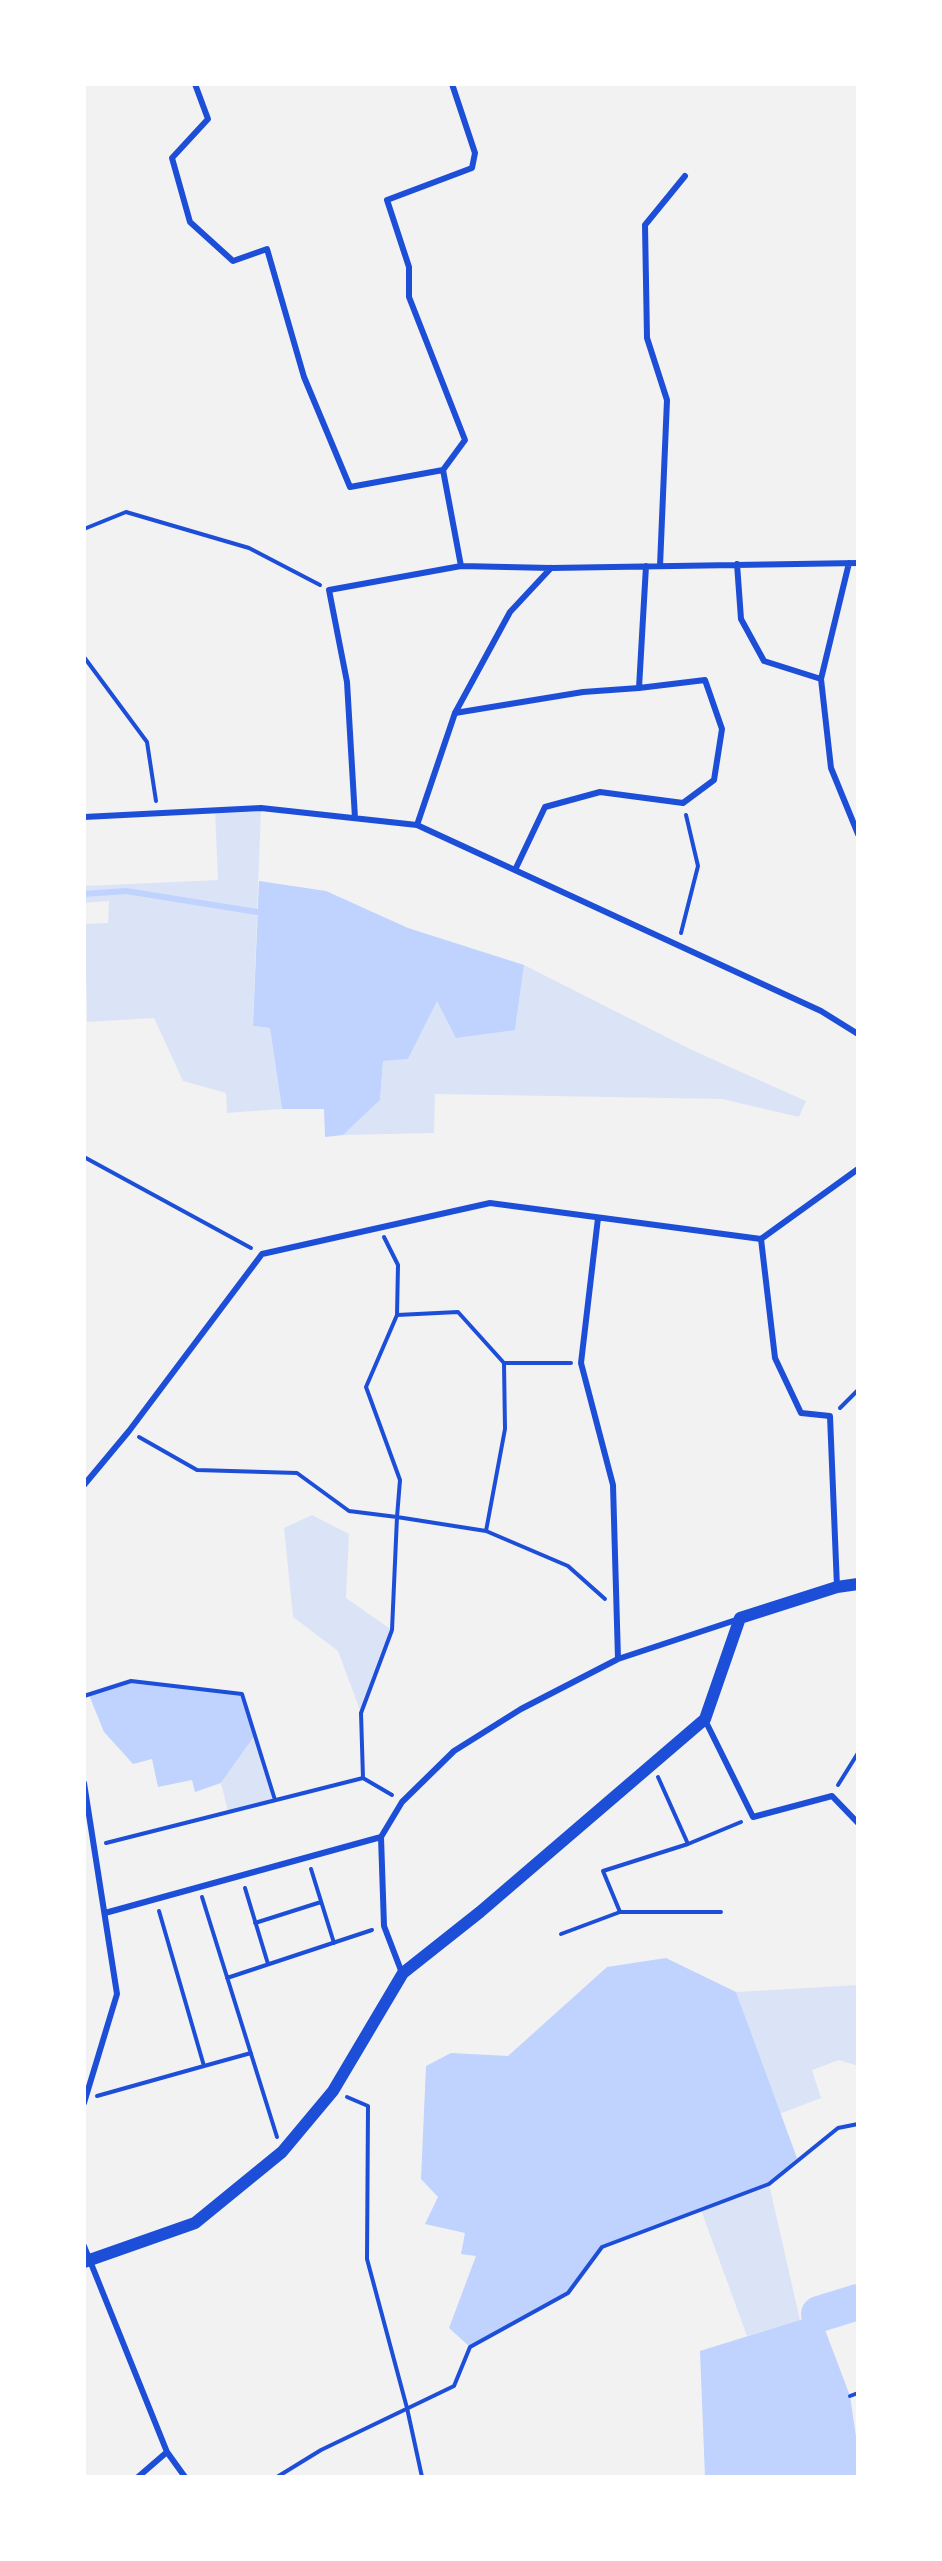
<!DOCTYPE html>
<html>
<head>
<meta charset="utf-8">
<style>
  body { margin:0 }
  #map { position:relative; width:942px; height:2561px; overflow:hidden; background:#f2f2f2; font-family:Roboto,sans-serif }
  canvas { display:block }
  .frame { position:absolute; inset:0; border:86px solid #fff; pointer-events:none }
</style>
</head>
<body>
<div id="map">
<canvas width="942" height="2561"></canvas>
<div class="frame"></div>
</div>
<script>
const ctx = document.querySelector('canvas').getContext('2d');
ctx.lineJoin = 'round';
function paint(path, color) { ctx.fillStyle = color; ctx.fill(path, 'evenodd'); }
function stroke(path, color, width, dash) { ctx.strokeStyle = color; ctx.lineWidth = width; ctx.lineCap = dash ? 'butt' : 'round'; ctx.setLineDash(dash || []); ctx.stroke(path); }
const green = new Path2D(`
  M261,808L253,1026L270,1028L282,1109L227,1113L226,1093L183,1081L154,1018L87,1022L85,924L108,923L109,901L84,903V886L218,880L215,811Z
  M524,965L692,1050L806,1101L799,1117L722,1099L435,1094L434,1133L343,1135L380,1100L383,1061L408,1059L437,1000L515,1030Z
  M312,1515L349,1534L346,1598L392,1630L361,1713L338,1651L293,1617L284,1528Z
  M255,1735L275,1800L228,1812L221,1783Z
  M858,1985V2066L839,2060L812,2070L821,2098L779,2114L736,1992Z
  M769,2184L800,2320L747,2336L701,2210Z`);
const water = new Path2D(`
  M259,881L326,891L408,928L524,965L515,1030L456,1038L437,1001L408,1059L383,1061L380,1100L343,1135L325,1137L324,1109H282L270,1028L253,1026Z
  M131,1681L242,1694L255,1735L221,1783L195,1792L192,1780L158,1787L152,1759L133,1764L104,1732L89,1695Z
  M666,1958L736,1992L797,2158L769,2184L602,2247L568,2293L470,2347L449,2328L476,2256L461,2254L465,2233L425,2224L438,2197L421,2179L426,2066L451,2053L508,2056L607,1967Z
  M819,2314L850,2396L858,2450V2477H705L700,2351Z`);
const stream = new Path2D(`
  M84,894L126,891L257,912`);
const river = new Path2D(`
  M819,2314L858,2302`);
const path = new Path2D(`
  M84,529L126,512L249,548L320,585
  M84,657L147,742L156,801
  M681,933L698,866L686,815
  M84,1157L251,1248
  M384,1237L398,1265L397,1315L458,1312L504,1363H571
  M397,1315L366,1387L400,1480L397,1517L486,1531L568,1566L605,1599
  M840,1408L858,1390
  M139,1437L197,1470L297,1473L349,1511L397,1517L392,1630L361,1713L363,1778
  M486,1531L505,1429L504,1363
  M84,1696L131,1681L242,1694L275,1800
  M658,1777L688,1844L741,1822
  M838,1785L858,1753
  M106,1843L363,1778L392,1795
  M688,1844L603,1871L620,1912H721
  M311,1869L334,1943
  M245,1888L268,1964
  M202,1897L277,2137
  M159,1911L204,2066L251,2053
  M255,1923L321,1902
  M561,1934L620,1912
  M227,1978L372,1930
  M97,2096L204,2066
  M347,2097L368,2106L367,2259L407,2408L422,2477
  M850,2396L858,2393
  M277,2477L321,2450L454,2386L470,2347L568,2293L602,2247L769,2184L838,2128L858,2124`);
const minor = new Path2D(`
  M195,84L208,119L172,158L190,222L233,261L267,249L304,377L350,487L443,470L461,566
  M443,470L465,440L409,297V267L387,200L472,168L475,153L452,84
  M849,563L821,679L831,768L858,834
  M737,564L741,619L764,661L821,679
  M660,566L667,400L647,338L645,225L685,176
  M455,713L583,692L639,688
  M84,817L261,808L417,825L821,1011L858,1034
  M355,818L347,682L329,590L461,566L551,568L858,563
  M417,825L455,713L510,612L551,568
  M515,870L545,807L600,792L683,803L714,780L722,729L705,680L639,688L646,566
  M598,1218L581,1363L613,1485L618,1659
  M761,1239L775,1358L801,1413L830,1416L837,1587
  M84,1485L129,1431L262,1254L490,1203L761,1239L858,1169
  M705,1720L753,1817L832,1796L858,1823
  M84,1783L117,1994L84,2103
  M105,1913L381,1837
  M402,1973L384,1926L381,1837L402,1802L454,1751L521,1709L618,1659L739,1619
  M84,2246L167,2452L185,2477
  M138,2477L167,2452`);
const secondary = new Path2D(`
  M84,2262L195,2223L282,2152L333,2091L403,1973L480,1912L705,1719L740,1618L837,1587L858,1584`);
paint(green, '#dbe4f7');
paint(water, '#bfd3fe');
stroke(stream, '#bfd3fe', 6);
stroke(river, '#bfd3fe', 36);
stroke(path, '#1d4ed8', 4);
stroke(minor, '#1d4ed8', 6);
stroke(secondary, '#1d4ed8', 12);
</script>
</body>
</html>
